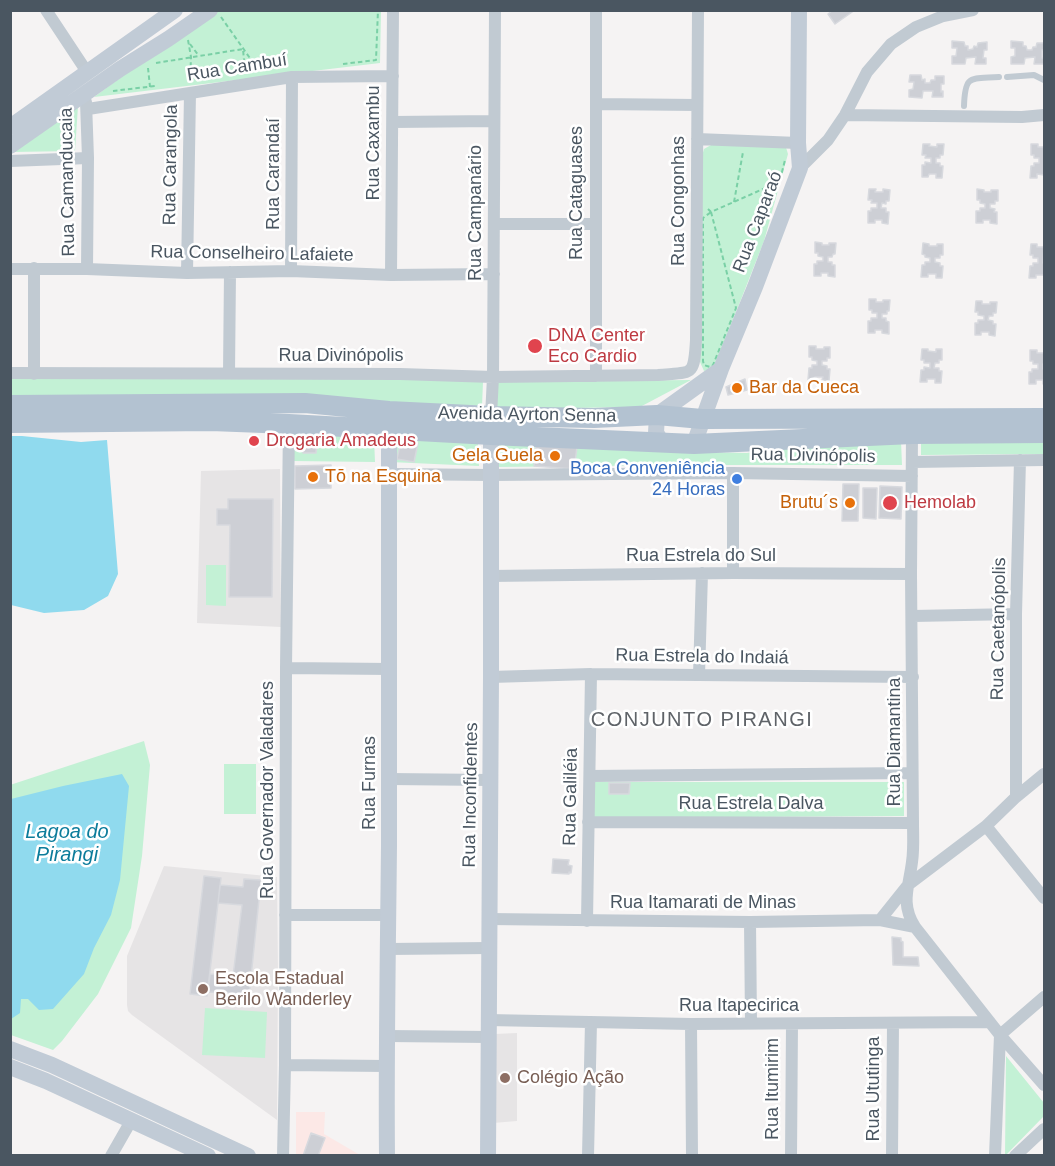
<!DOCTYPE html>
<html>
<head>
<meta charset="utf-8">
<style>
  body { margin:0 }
  #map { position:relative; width:1055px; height:1166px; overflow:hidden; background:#f5f3f3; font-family:Arial,sans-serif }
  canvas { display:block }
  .frame { position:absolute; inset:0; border:12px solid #4a5661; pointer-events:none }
</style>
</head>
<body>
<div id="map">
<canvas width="1055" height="1166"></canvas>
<div class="frame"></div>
</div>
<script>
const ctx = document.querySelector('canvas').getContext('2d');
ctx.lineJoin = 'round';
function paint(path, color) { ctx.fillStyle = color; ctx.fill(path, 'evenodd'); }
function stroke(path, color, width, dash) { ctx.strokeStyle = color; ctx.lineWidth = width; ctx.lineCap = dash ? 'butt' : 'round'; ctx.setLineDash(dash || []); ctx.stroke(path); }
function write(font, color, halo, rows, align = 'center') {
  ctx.font = font + ' Arial,sans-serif'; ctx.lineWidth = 5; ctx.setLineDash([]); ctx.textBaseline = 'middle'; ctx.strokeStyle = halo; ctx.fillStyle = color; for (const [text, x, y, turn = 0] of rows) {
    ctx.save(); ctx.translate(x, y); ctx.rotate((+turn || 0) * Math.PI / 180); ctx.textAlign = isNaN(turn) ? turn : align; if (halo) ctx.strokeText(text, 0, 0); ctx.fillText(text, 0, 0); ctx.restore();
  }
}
const education = new Path2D(`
  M280,469L281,627L197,623L201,471Z
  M164,866L277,877L278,973L277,1120L132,1015L128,1011L127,1005V956Z
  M517,1033V1121L493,1123L495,1034Z`);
const medical = new Path2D(`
  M296,1112H325L324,1134L360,1155L296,1156Z`);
const green = new Path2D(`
  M212,11H381L380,63L94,97Z
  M78,106L75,151L11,152Z
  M785,144L788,154L764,241L714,368L704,371L700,362L699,285L702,156L704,149L711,145Z
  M401,376L483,382L482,406L11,396V378Z
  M691,380L640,407L496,409L498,382Z
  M290,432L374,438L375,462L293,461Z
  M391,436L478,442L479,466L390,462Z
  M1044,436V454L921,455V438Z
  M495,437L702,452L747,453L775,448L901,441L902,465H701L494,467Z
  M206,565H226V606L206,605Z
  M144,741L150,765L142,856L131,928L98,994L62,1041L53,1050L11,1035L10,785Z
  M224,764H256V814H224Z
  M595,782H904V816L593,818Z
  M205,1008L267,1012L265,1058L202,1055Z
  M1006,1056L1044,1103V1116L1005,1156Z`);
const water = new Path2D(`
  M10,436H22L81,442L107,440L118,574L108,596L84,610L44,613L11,605Z
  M122,774L129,786L120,880L111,915L94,948L84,974L53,1009L39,1010L28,999H21L20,1013L11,1019V799L63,786Z`);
const building = new Path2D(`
  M833,10H855L835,24L828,14Z
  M952,41L964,42L965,46H968V50L973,49L974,46L977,47L978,43L987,42V50H984L983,58H986V64H975L976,57L966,58L965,64H952V56H956L957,48H952Z
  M1011,41L1023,42V46H1026L1027,50H1032L1033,47H1036L1037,43H1044V50H1042V58H1044V64H1034L1035,57L1025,58L1024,64H1011V57L1015,56V48H1011Z
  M910,75H921L922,80L925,79V83H930L931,80H935V76H944V84H941V92L943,91V97H932L933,91H923L922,98L909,97V90L913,89L914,82H909Z
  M923,144H930L929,146L937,147V144H944L943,155H940V158H936V163H940V166H943L942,178H936V174H929L928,177H922V165H925V162L931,163V158H925L926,155H922Z
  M1031,144H1038V147H1044V175L1037,174V178H1030L1031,166H1034V163H1039V158H1034V155H1031Z
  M869,189H876L875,192H883V189L890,190L889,201H886V204L882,203L881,208H886V212H889L888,224L882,223V220H875V223H868V211H871V208H877V203H871L872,200H868Z
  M977,189L984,190V192H991V190H998V201H995V204H990V208L995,209L994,212H997V224L990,223V220H983V223H976V211H980V208H985V204L980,203V200H977Z
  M815,242L822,243V245H829V243H836L835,254H833L832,257H828V262H832V265H835V277L828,276V273H821V276H814V264H817V261H823V257L818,256V253H815Z
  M923,243L929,244V246H937V244H943V255H940V258H935V262L940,263V266H943L942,278H936V274H928V277H921L922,265H925V262H930V258L925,257V255L922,254Z
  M1031,244H1037V247H1044L1043,263H1044V278V275H1036V278H1029L1030,266H1033V263H1038V258H1033V255H1030Z
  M869,299H876V302H883V300H890L889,311H887V314H882V318H886V321L889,322V334L882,333V330H875V333H868V321H871V318H877V313H872V310H869Z
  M976,301H982V304H990V302H997L996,313H993V316H989L988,320L993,321V324H996L995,336L989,335V332H981V335H975V323H978V320H984V316L978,315V312H975Z
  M809,346H816V349H824V347H830V358H827V361H822V365L827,366V369H830L829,381L822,380L823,377H815V380H808L809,368H812V365H817V361L812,360V357H809Z
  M922,349H928V351L936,352V349H942V360H939V363H935L934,368H939V371H942L941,383H935V379H927V382H920L921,370H924V367L930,368V363H924V360H921Z
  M1030,350H1037V353H1044V350V364H1043V369H1044V384H1043V380H1036V384H1029V372H1032V369H1038V364H1033V361H1030Z
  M745,379L747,390L728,395L726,387Z
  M303,439L317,440L316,453H303Z
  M401,440L418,443L414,462L397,459Z
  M536,443L577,447L574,469L534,466Z
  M331,465V488L295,489V466Z
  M843,484H859L858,521H842Z
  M880,486L902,487L901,519L879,518Z
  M863,488H877L876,519L863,518Z
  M228,499H273L272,597H229L230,525H217V509H228Z
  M609,783H630L629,794H609Z
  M553,859L569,860L568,865L572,866L571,873L569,872V874L552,873Z
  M204,876L221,878L207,996L190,994Z
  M244,879L261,880L248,1006H234L235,993L208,992L210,974L233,976L242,905L218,903L220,885L243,887Z
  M892,937L901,938V941L903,942V957H918L919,966L893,965Z
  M311,1133L325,1138L318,1156H303Z`);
const path = new Path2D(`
  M221,17L259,71
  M188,40L191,57L190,82
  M190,44L199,56
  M156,63L243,49L245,72
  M343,64L376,60L378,10
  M148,68L150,87
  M113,91L155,86
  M780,180L785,160
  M734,202L743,152
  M708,209L711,212L779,182V184
  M711,212L736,308L713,365L710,367L704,365L703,361V218Z`);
const lane = new Path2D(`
  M1007,77L1034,75L1044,80
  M964,106C965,74 970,79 999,77`);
const street = new Path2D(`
  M46,10L87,72
  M86,102L88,158L87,269
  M596,104L697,105
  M88,109L292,77L393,76
  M845,115L1022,117L1044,115
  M393,122L494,121
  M697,139L798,143
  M10,161L88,158
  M800,168L828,140L845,115L867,72L891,44L916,27L943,16L973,10
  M494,224H595
  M34,268V374
  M10,269H87L187,273L291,271L391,275L494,274
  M291,271L292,77
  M187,273L190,93
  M391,275L393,10
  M10,373L400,374L493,377L658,375C693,372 694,377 696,340L698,10
  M229,373L230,272
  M596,376V10
  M491,416L493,377L495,10
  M912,434L911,574L913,823C913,836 914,849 912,862C909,887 900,903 915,927L1000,1035L1044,1085
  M912,462L1044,460
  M390,474L491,475L733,473L912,476
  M733,573V473
  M490,576L733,573L911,574
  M913,616L1016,614
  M286,668L390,669
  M699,675L702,573
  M491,677L591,674L913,677
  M590,776L912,773
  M389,779L490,780
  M1016,797V614L1020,460
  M588,822L913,823
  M986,826L1044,898
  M285,915H388
  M489,919L750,922L880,920L915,927
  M880,920L908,885L986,826L1016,797L1044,774
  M587,921L591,674
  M750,922L751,1023
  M388,949L489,948
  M488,1020L691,1024L990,1022
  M691,1024L692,1156
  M387,1036L488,1037
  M285,1065L386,1066
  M111,1156L131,1121
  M283,1156L285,1065L286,668L289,424
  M588,1156L591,1022
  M791,1156L792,1024
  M892,1156L893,1023
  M995,1156L1000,1035L1044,997
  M1015,1156L1044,1129`);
const secondary = new Path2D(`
  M10,127L175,10
  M10,146L120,69L168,39L210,10
  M662,442L656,433L657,415L721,369
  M694,444L721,369L755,287L800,168L798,143L799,10
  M10,1049L52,1065L248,1156
  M10,1067L46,1081L208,1156
  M387,1156C386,1052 388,949 389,846C390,703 389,560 389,418
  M488,1156L491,677V435`);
const primary = new Path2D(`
  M10,405L305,403L389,411L491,416L594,418L657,415L702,419L1044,418
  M10,423L211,421L289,424L491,435L694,444L912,434L1044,433`);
const markers = [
  [535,346,8,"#e0444e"],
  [737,388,6,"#e8710a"],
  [254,441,6,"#e0444e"],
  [555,456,6,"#e8710a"],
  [313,477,6,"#e8710a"],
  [737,479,6,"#3f7fe0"],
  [850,503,6,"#e8710a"],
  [890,503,8,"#e0444e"],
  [203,989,6,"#8d6e63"],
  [505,1078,6,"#8d6e63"]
];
const streetNames = [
  ["Rua Cambuí",237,68,-9],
  ["Rua Caxambu",374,143,-90],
  ["Rua Carangola",171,165,-89],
  ["Rua Carandaí",274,174,-90],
  ["Rua Camanducaia",68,182,-91],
  ["Rua Cataguases",577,193,-90],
  ["Rua Congonhas",679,201,-90],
  ["Rua Campanário",476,213,-90],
  ["Rua Caparaó",758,222,-69],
  ["Rua Conselheiro Lafaiete",252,254,1],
  ["Rua Divinópolis",341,356],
  ["Avenida Ayrton Senna",527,415,1],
  ["Rua Divinópolis",813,456,1],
  ["Rua Estrela do Sul",701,556],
  ["Rua Caetanópolis",999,629,-89],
  ["Rua Estrela do Indaiá",702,657,1],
  ["Rua Diamantina",895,742,-90],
  ["Rua Furnas",370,783,-90],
  ["Rua Governador Valadares",268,790,-90],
  ["Rua Inconfidentes",471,795,-89],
  ["Rua Galiléia",571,797,-89],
  ["Rua Estrela Dalva",751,804],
  ["Rua Itamarati de Minas",703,903],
  ["Rua Itapecirica",739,1006],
  ["Rua Itumirim",773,1089,-90],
  ["Rua Ututinga",874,1089,-90]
];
const healthNames = [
  ["DNA Center",548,336],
  ["Eco Cardio",548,357],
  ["Drogaria Amadeus",266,441],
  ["Hemolab",904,503]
];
const foodNames = [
  ["Bar da Cueca",749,388],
  ["Gela Guela",543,456,"right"],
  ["Tō na Esquina",325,477],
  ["Brutu´s",838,503,"right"]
];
const shopNames = [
  ["Boca Conveniência",725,469],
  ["24 Horas",725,490]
];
const educationNames = [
  ["Escola Estadual",215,979],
  ["Berilo Wanderley",215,1000],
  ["Colégio Ação",517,1078]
];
const neighbourhoodNames = [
  ["CONJUNTO PIRANGI",702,720]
];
const waterNames = [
  ["Lagoa do",67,832],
  ["Pirangi",67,855]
];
paint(education, '#e6e4e5');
paint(medical, '#fce8e6');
paint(green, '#c3f1d5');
paint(water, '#90daee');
paint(building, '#cdcfd5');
stroke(building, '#d7d9de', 1.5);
stroke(path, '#7ad0a6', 2, [4.5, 3]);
stroke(lane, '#c1cad2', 6);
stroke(street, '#c1cad2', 12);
stroke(secondary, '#c1cbd6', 16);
stroke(primary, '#b3c2d1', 20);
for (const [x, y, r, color] of markers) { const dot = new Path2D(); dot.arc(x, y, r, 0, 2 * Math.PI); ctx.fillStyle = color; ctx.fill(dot); stroke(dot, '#fff', 2); }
write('18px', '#4a5661', '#fff', streetNames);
write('18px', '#be3a42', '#fff', healthNames, 'left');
write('18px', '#c56008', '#fff', foodNames, 'left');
write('18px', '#366cbe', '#fff', shopNames, 'right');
write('18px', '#785e54', '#fff', educationNames, 'left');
ctx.letterSpacing = '1.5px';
write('20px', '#5f6368', '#fff', neighbourhoodNames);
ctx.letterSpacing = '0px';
write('italic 20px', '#0c7c9b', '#fff', waterNames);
</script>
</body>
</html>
